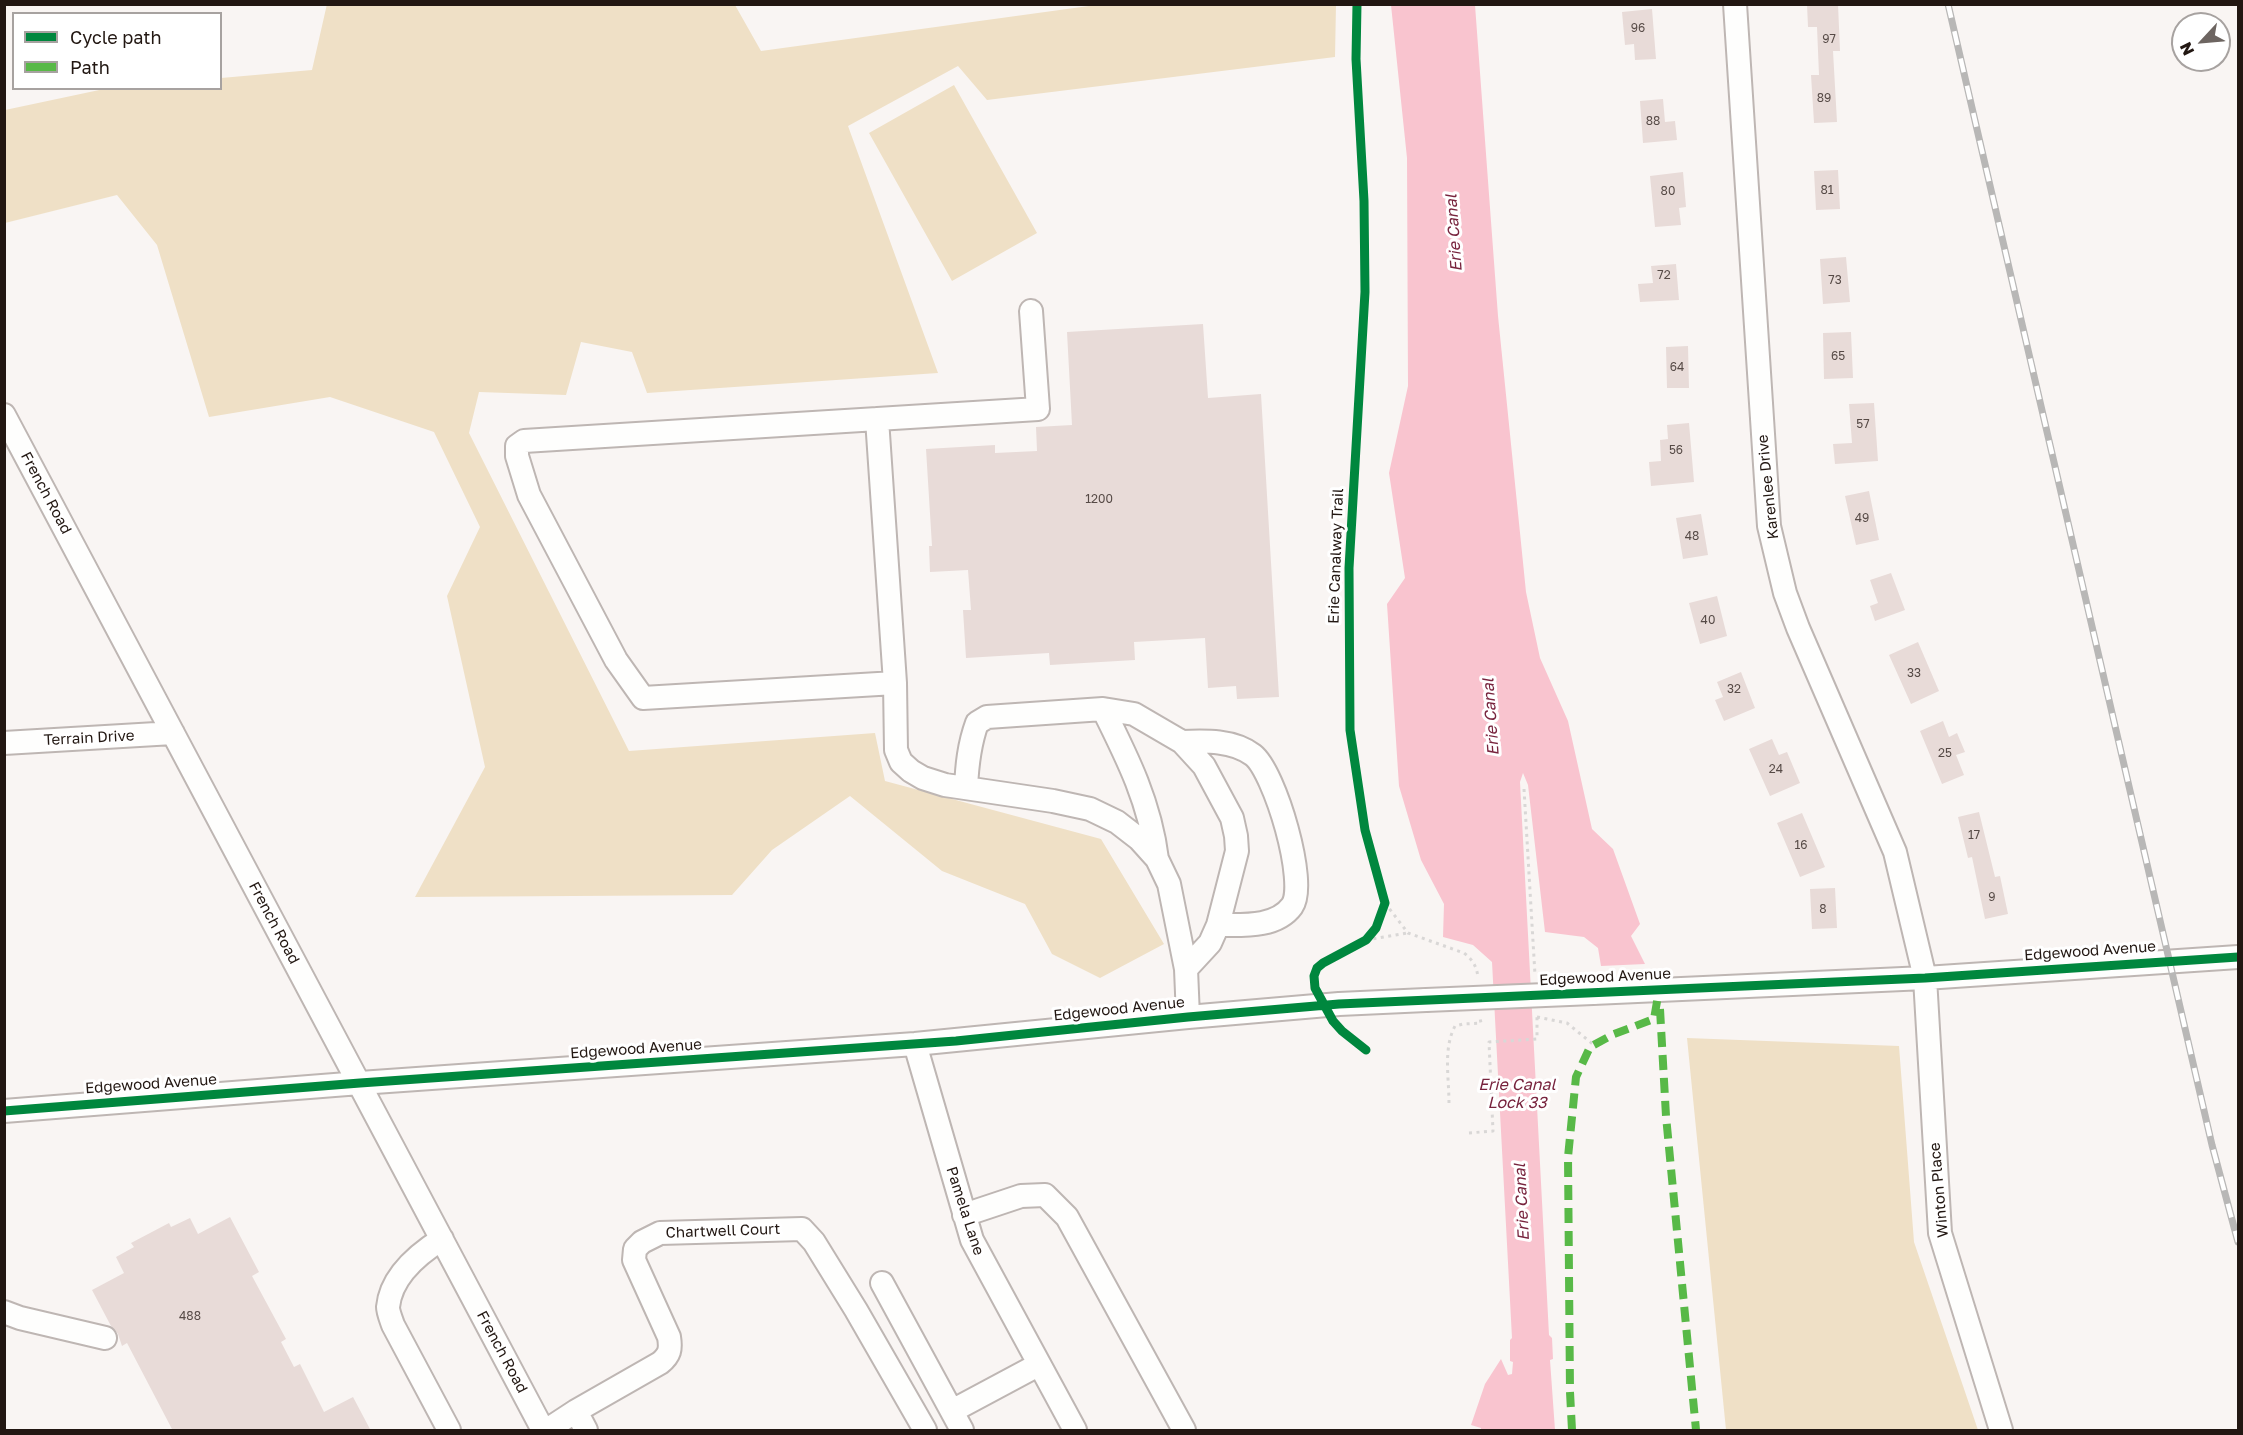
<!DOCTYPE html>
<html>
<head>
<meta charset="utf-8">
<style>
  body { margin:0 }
  #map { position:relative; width:2243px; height:1435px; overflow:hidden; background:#f9f5f3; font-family:"Golos Text",sans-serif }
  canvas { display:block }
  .frame { position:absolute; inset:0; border:6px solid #221712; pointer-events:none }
  .legend { position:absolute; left:12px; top:12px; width:210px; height:78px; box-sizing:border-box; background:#fff; border:2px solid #a7a2a0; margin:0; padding:8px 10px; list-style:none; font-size:18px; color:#221712 }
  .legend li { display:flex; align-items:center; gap:12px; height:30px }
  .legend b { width:30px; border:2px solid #a7a2a0 }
  .north { position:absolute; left:2171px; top:12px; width:60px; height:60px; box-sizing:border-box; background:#fff; border:2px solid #a7a2a0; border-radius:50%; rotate:244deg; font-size:16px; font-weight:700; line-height:24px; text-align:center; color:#221712 }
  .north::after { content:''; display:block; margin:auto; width:21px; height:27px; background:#6d6561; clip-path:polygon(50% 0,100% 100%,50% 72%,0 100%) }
</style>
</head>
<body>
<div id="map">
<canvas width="2243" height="1435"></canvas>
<div class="frame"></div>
<ul class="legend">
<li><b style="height:8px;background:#00873e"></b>Cycle path</li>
<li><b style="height:8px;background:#58b947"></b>Path</li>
</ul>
<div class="north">N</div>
</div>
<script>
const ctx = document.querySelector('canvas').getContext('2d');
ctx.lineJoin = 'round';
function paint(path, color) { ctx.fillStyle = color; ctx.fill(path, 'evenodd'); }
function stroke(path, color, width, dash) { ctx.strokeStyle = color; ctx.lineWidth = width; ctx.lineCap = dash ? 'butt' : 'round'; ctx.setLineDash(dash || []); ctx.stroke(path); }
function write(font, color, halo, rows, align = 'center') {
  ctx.font = font + ' "Golos Text",sans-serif'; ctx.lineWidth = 6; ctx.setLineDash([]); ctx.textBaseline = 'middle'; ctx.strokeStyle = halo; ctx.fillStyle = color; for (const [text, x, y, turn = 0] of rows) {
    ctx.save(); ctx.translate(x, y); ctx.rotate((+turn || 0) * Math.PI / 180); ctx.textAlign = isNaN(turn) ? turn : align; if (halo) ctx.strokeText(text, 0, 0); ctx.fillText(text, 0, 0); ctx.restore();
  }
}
const green = new Path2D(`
  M327,4L735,5L761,51L1096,5H1336L1335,57L987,100L958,66L848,126L938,373L647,393L632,352L581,342L566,395L479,392L469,433L629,751L875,733L885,781L1101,839L1164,944L1100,978L1052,954L1025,904L942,871L850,796L772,850L732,895L415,897L485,767L447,596L480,527L434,432L330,397L209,417L157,245L117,195L5,223V110L104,89L220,88L221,78L312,70Z
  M954,85L1037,233L952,281L869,133Z
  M1687,1038L1899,1046L1914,1242L1978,1430H1726Z`);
const water = new Path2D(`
  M1391,5H1475L1498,316L1526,592L1540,658L1568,721L1592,829L1613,849L1640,924L1631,936L1645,964L1601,966L1598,948L1584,937L1545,932L1528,785L1523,773L1520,782L1549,1335L1552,1338L1553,1359L1550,1360L1555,1430H1481V1428L1471,1425L1485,1384L1501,1359L1508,1375L1512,1374L1513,1362L1510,1361V1340L1512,1338L1492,962L1473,945L1443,937L1444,904L1421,860L1399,786L1387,604L1405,578L1389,473L1408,386L1407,158Z`);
const building = new Path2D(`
  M1807,4H1838L1840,51H1833L1837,122L1814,123L1811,75H1819L1817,27H1808Z
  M1652,9L1656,59L1635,60L1634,44L1625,45L1622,12Z
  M1663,99L1665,122L1675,121L1677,140L1643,143L1640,101Z
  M1838,170L1840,209L1816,210L1814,171Z
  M1683,172L1686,207L1679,208L1681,225L1655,227L1650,176Z
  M1846,257L1850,302L1823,304L1820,259Z
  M1676,264L1679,300L1640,302L1638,284L1653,283L1651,266Z
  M1203,324L1208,398L1261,394L1279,697L1237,699L1236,686L1208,688L1205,638L1134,642L1135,660L1050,665L1049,653L966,658L963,610H971L968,570L930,572L929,546H932L926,449L995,445V453L1037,451L1036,427L1072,425L1067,332Z
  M1851,332L1853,378L1824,379L1823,333Z
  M1688,346L1689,388H1667L1666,347Z
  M1874,403L1878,461L1835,464L1833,444L1852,443L1849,404Z
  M1689,423L1694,482L1651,486L1649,462L1661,461L1660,440L1668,439L1667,425Z
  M1869,491L1879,540L1856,545L1845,496Z
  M1701,514L1708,555L1683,559L1676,518Z
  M1891,573L1905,610L1875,621L1870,606L1878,603L1870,580Z
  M1717,596L1727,636L1700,644L1689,603Z
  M1918,642L1939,691L1911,704L1889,655Z
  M1741,672L1755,708L1724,721L1715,700L1723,697L1717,682Z
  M1943,721L1949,737L1957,733L1965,752L1956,755L1964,775L1942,784L1920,731Z
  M1772,739L1779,755L1787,752L1800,783L1770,796L1749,749Z
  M1979,812L1995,877L2000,876L2008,914L1985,919L1972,857L1968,858L1958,817Z
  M1802,813L1825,867L1800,877L1777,823Z
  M1835,888L1837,928L1812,929L1810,889Z
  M230,1217L259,1272L252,1276L286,1339L281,1342L294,1367L300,1364L324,1412L353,1397L371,1431H173L127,1343L122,1346L118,1334L111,1326L92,1290L124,1273L116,1257L134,1247L131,1243L169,1223L171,1227L190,1218L198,1234Z`);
const path = new Path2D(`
  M1524,789L1535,975
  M1385,903L1408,933L1464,953C1473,960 1477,967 1478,978
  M1366,940L1408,933
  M1537,1017L1567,1023L1594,1045
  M1449,1103C1449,1077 1443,1049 1455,1026L1463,1024L1481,1023L1480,1018
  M1469,1133L1493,1131L1489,1042L1537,1039V1015`);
const minor = new Path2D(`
  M1735,4L1769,526L1785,593L1798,628L1895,852L1925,978L1940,1233L2001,1430
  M4,415L543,1430
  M877,419L895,683L896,750L901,762L911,771L923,778L945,785L1053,801L1090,809L1117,822L1139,839L1157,859L1169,884L1186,969L1188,1017
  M895,683L643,698L616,660L529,495L517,456V446L524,441L1038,409L1031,311
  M1103,709C1128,759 1150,803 1157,859
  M1182,742C1206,741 1233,740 1253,755C1275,772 1308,884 1292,906C1276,928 1242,925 1218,925
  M4,743L173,733
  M966,788C967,765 969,745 977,723L987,717L1103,709L1134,714L1182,742L1204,766L1232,818L1236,836L1237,851L1218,925L1210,943L1186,969
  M1593,993L1925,978L2238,957
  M915,1044L972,1240L1075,1430
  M4,1111L360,1083L915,1044L1188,1017L1339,1004L1426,1000
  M964,1215L1021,1196L1045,1195L1067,1217L1184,1430
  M442,1239C418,1254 391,1276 388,1307C388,1312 391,1319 393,1325L449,1430
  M882,1283L962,1430
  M4,1312L20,1318L105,1338
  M576,1411L586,1430
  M952,1411L1038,1365
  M547,1430L576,1411L660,1363C670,1355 671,1349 669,1337L634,1260L635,1249L642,1242L660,1233L802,1229L814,1242L856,1310L925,1430`);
const rail = new Path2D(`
  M1948,4L2212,1145L2238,1242`);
const minorBridge = new Path2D(`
  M1426,1000L1593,993`);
const quiet = new Path2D(`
  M1660,1009L1666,1116L1696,1430
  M1572,1430L1570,1392L1568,1157L1576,1077L1590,1047L1614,1034L1654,1019L1659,990`);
const cycleway = new Path2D(`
  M1357,4L1356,59L1364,201L1365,292L1349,568L1350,730L1365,830L1385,903L1376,928L1366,940L1323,963L1317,968L1314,976L1315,988L1333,1021L1342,1031L1366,1050
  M4,1111L360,1083L956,1041L1188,1017L1339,1004L1925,978L2238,957`);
const numberNames = [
  ["96",1638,28],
  ["97",1829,39],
  ["89",1824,98],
  ["88",1653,121],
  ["81",1827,190],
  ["80",1668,191],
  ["72",1664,275],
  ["73",1835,280],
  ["65",1838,356],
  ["64",1677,367],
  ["57",1863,424],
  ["56",1676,450],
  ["1200",1099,499],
  ["49",1862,518],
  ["48",1692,536],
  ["40",1708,620],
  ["33",1914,673],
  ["32",1734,689],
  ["25",1945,753],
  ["24",1776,769],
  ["17",1974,835],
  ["16",1801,845],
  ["9",1992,897],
  ["8",1823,909],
  ["488",190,1316]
];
const streetNames = [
  ["Karenlee Drive",1768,487,-96],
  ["French Road",46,493,62],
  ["Erie Canalway Trail",1336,556,-88],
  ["Terrain Drive",89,738,-3],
  ["French Road",274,923,62],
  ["Edgewood Avenue",2090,951,-4],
  ["Edgewood Avenue",1605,977,-3],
  ["Edgewood Avenue",1119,1009,-6],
  ["Edgewood Avenue",636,1049,-4],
  ["Edgewood Avenue",151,1084,-4],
  ["Winton Place",1939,1190,-95],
  ["Pamela Lane",965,1211,72],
  ["Chartwell Court",723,1231,-2],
  ["French Road",502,1352,62]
];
const waterNames = [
  ["Erie Canal",1454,233,-94],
  ["Erie Canal",1491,717,-94],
  ["Erie Canal",1517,1085],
  ["Lock 33",1517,1103],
  ["Erie Canal",1522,1202,-93]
];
paint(green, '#efe0c6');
paint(water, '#f9c4cf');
paint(building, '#e8dbd8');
stroke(minor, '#beb6b3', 26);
stroke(path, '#d9d7d6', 3, [3, 4.5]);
stroke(minor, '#fefefd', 22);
stroke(rail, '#b8b7b6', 7);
stroke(rail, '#fff', 4.5, [14]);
stroke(minorBridge, '#beb6b3', 26, []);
stroke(minorBridge, '#fefefd', 22);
stroke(quiet, '#58b947', 8, [15, 8]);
stroke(cycleway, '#00873e', 9);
write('12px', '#564a46', null, numberNames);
write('15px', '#221712', '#fff', streetNames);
write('italic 16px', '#78243e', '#fff', waterNames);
</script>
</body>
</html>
